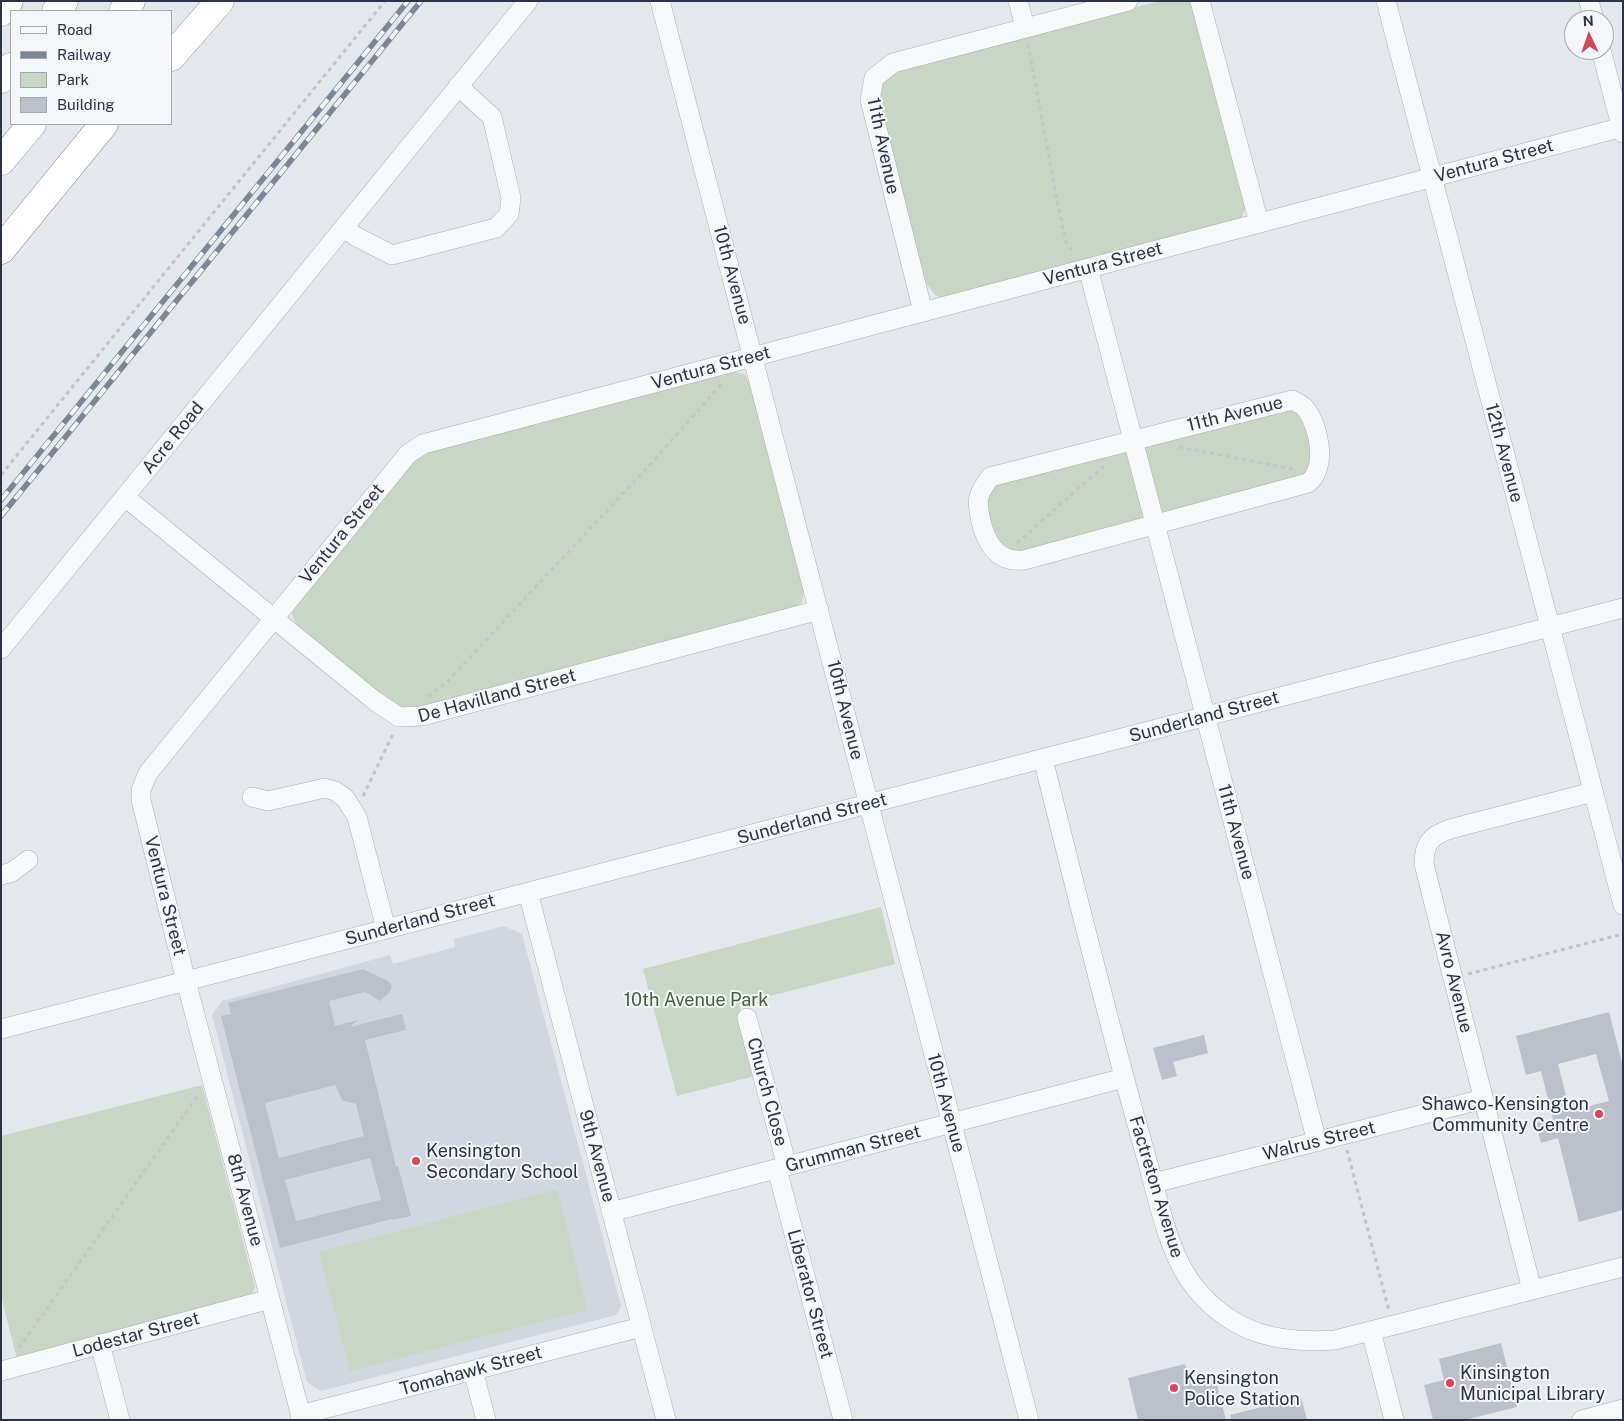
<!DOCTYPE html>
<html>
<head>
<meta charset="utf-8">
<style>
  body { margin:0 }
  #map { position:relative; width:1624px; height:1421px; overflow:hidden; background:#e4e7ec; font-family:"Public Sans",sans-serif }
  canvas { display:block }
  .frame { position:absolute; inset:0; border:2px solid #2b3445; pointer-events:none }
  .legend { position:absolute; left:10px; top:10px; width:162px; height:115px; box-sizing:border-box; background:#f4f6f9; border:1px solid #a4a8b1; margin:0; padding:6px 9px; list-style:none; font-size:15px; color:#2b3445 }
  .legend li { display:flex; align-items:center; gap:10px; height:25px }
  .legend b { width:25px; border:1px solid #a4a8b1 }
  .north { position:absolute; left:1564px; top:10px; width:50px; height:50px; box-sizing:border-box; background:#f4f6f9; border:1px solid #a4a8b1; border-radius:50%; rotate:357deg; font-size:14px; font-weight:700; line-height:20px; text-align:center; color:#2b3445 }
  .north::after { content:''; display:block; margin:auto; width:18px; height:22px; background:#d1495b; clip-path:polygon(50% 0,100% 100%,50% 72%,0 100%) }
</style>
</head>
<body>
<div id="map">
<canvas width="1624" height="1421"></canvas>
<div class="frame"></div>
<ul class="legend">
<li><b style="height:6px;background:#f7f8fa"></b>Road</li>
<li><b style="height:6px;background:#7d8696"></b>Railway</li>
<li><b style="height:14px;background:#c9d6c5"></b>Park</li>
<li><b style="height:14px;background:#bbc0ca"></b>Building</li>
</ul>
<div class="north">N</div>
</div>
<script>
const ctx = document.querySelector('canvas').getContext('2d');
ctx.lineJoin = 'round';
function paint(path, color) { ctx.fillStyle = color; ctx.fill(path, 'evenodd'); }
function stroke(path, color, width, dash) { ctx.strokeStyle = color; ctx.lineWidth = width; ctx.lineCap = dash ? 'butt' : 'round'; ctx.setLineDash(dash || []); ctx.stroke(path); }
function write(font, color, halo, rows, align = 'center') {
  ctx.font = font + ' "Public Sans",sans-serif'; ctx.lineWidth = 4; ctx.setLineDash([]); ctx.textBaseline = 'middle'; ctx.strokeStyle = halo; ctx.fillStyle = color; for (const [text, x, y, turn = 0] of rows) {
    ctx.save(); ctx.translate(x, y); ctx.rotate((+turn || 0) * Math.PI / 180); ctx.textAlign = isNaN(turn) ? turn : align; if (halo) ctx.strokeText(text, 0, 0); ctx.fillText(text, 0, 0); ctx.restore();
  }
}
const built = new Path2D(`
  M504,926L522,934L621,1306L616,1315L321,1391L307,1382L212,1015L222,1001L390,955L393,964L455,947L454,939Z`);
const green = new Path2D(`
  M1160,1H1188L1192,4L1247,205L1240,221L942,298L935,295L926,283L877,97L880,80L893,71Z
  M729,371L744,374L752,386L805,586L802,602L788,613L422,709L400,711L298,629L292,614L296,601L420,453Z
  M1304,406L1317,473L1017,561L982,526L990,477Z
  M881,907L895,964L739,1004L758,1075L677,1096L643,969Z
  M202,1085L255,1287L251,1295L17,1359L1,1296V1136Z
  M557,1189L587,1310L350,1371L319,1252Z`);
const building = new Path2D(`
  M363,969L388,981L392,986L390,992L380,1001L365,992L329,1001L335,1026L358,1020L350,1027L402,1014L406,1030L365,1040L396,1166H398L411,1216L393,1220L392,1219L280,1248L221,1016L231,1014L228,1003ZM335,1085L342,1100L356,1104L364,1136L279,1158L265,1103ZM370,1158L381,1200L296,1221L285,1180Z
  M1609,1012L1623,1066V1210L1579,1222L1558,1138L1541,1143L1536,1123L1553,1119L1541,1071L1526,1075L1516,1036ZM1596,1054L1609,1101L1570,1111L1558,1064Z
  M1204,1035L1208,1053L1173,1062L1177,1076L1162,1080L1153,1048Z
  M1501,1343L1517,1407L1465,1420H1433L1424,1385L1444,1380L1439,1359Z
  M1185,1364L1189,1379L1214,1373L1226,1420H1138L1128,1378Z
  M1301,1397L1307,1420H1231L1230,1415Z`);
const path = new Path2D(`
  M1028,44L1057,200L1066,242L1074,254
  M1179,447L1293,469
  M1,475L385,1
  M1017,543L1104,466
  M428,696L445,684L657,457L723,382
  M363,796L394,732
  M1468,974L1623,934
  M1347,1150L1389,1311
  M19,1348L199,1094`);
const street = new Path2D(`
  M660,1L1029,1420
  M1018,1L1025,27
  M1200,1L1259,223
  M1386,1L1623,905
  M1589,1L1594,20
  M1601,50L1623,133
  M344,227L355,236L392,255L496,228L509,214L511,198L492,117L458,86
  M1088,268L1317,1142
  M923,312L870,100L874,78L893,63L1128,1
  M1292,400C1296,402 1302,404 1305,408C1319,425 1328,468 1308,483L1024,560C996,563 985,541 980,517C979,510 977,500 980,494C982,488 987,482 990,477Z
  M125,497L375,701L399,717L422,716L819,610
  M1,649L528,1
  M1043,759C1076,890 1108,1023 1145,1153C1158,1196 1167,1255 1197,1290C1234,1334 1280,1344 1335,1340L1623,1267
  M252,797L268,801L325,788L335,791L345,798L357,817L386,929
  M1,875L12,872L28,860
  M528,892L666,1420
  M747,1018L787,1166
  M1,1029L1623,608
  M777,1169L843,1420
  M1154,1183L1483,1099
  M611,1212L1124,1078
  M1532,1290L1424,864C1424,844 1430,836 1450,829L1593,792
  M1371,1331L1394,1420
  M100,1344L120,1420
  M473,1370L486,1420
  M1,1371L270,1299
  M300,1415L641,1327
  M302,1420L186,981L141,800V790L148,773L408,454L423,444L1623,127
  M1582,1420L1623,1409`);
const highway = new Path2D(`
  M56,11L64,1
  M123,11L131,1
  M1,12L9,1
  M171,57L220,1
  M1,79L11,67
  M1,161L32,124
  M1,250L104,124`);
const rail = new Path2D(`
  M1,500L408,1
  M1,516L421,1`);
const markers = [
  [1599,1114,5,"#d1495b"],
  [416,1161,5,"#d1495b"],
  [1450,1383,5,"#d1495b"],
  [1174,1388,5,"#d1495b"]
];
const streetNames = [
  ["11th Avenue",883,146,78],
  ["Ventura Street",1494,161,-15],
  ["Ventura Street",1103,264,-15],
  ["10th Avenue",732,275,75],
  ["Ventura Street",711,368,-15],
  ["11th Avenue",1235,414,-14],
  ["Acre Road",173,438,-51],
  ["12th Avenue",1504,453,75],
  ["Ventura Street",342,534,-51],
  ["De Havilland Street",497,696,-15],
  ["10th Avenue",845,710,76],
  ["Sunderland Street",1204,717,-15],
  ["Sunderland Street",812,819,-15],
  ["11th Avenue",1236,832,75],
  ["Ventura Street",165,896,76],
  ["Sunderland Street",420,920,-15],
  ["Avro Avenue",1454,982,76],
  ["Church Close",767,1092,75],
  ["10th Avenue",946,1103,75],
  ["Walrus Street",1319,1141,-14],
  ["Grumman Street",853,1149,-15],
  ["9th Avenue",597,1156,75],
  ["Factreton Avenue",1156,1187,73],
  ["8th Avenue",245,1200,75],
  ["Liberator Street",810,1294,75],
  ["Lodestar Street",136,1335,-15],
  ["Tomahawk Street",471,1371,-15]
];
const parkNames = [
  ["10th Avenue Park",696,1000]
];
const poiNames = [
  ["Shawco-Kensington",1589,1104,"right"],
  ["Community Centre",1589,1125,"right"],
  ["Kensington",426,1151],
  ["Secondary School",426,1172],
  ["Kinsington",1460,1373],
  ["Municipal Library",1460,1394],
  ["Kensington",1184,1378],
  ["Police Station",1184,1399]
];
paint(built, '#d2d6de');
paint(green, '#c9d6c5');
paint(building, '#bbc0ca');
stroke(street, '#a9aeb7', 20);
stroke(highway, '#8b94a3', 29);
stroke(path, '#c2c5cb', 3, [4, 4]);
stroke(street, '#f7f8fa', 19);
stroke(highway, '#fff', 28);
stroke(rail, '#7d8696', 5.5);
stroke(rail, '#f4f6f9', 4, [11]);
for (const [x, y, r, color] of markers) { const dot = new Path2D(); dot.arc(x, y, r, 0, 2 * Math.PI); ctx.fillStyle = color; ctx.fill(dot); stroke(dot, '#f4f6f9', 2); }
write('18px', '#2b3445', '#f4f6f9', streetNames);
write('18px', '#3f6138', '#f4f6f9', parkNames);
write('18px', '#2b3445', '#f4f6f9', poiNames, 'left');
</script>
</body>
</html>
